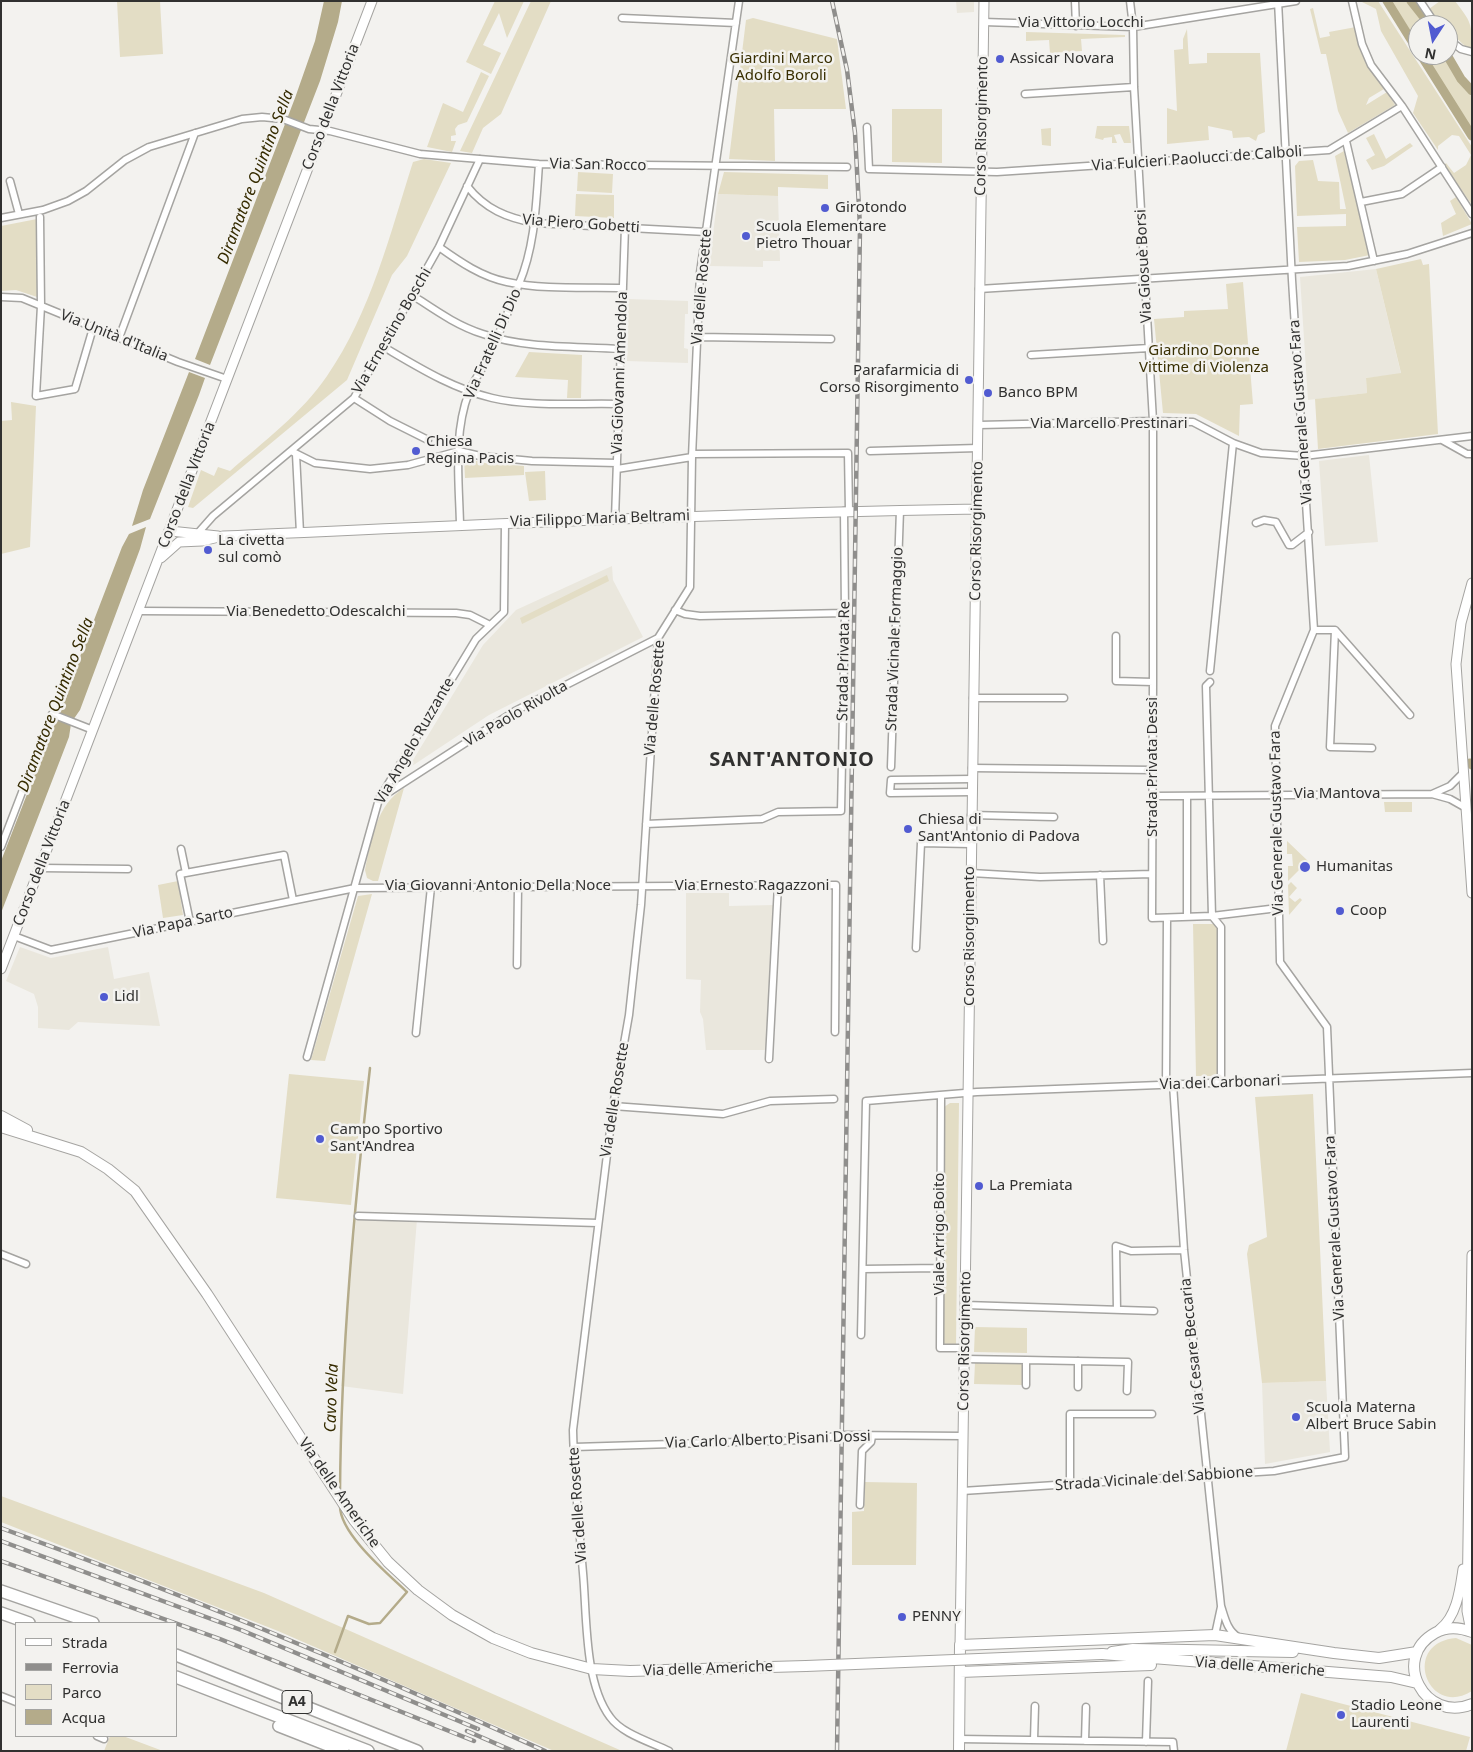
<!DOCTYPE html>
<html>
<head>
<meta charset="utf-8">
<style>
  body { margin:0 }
  #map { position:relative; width:1473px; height:1752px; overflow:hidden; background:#f3f2ef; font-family:"Noto Sans",sans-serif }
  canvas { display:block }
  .frame { position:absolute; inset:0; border:2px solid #313130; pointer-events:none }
  .legend { position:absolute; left:15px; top:1622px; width:162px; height:115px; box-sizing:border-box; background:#f3f2ef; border:1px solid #a5a5a3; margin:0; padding:6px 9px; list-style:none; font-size:15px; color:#313130 }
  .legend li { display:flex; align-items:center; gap:10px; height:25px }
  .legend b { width:25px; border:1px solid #a5a5a3 }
  .north { position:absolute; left:1408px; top:15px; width:50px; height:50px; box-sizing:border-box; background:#f3f2ef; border:1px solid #a5a5a3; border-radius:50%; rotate:191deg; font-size:14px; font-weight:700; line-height:20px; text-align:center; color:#313130 }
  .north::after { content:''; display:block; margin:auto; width:18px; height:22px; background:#515bd1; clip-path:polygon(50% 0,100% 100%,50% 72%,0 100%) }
</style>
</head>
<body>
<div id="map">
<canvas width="1473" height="1752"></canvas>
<div class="frame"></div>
<ul class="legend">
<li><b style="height:6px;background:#fff"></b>Strada</li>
<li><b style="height:6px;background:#8f8e8c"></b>Ferrovia</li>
<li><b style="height:14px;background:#e3ddc5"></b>Parco</li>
<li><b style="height:14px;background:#b4ab8a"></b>Acqua</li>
</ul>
<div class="north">N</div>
</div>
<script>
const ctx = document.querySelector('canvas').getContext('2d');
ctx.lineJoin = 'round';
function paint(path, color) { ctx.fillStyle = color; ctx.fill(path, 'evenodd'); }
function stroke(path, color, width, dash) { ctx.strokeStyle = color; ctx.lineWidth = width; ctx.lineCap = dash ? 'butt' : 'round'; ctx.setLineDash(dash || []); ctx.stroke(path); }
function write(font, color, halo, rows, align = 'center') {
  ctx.font = font + ' "Noto Sans",sans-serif'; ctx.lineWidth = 5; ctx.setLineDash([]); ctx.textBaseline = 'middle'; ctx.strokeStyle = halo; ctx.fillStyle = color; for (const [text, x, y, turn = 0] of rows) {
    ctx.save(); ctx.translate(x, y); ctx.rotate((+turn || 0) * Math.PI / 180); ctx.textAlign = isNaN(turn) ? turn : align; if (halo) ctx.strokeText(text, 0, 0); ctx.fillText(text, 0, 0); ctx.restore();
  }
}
const built = new Path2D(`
  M956,1H974V12L957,13Z
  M718,194L778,196L780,261H763V267L709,266Z
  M1376,269L1401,374L1366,378L1367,393L1308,400L1300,277Z
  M628,299L688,301V314H685L684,348L688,349V363L627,361Z
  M1369,455L1378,542L1325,546L1319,461Z
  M612,566L613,580L643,637L489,715L412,766L410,765L483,645L516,610Z
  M686,893H729V906L774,905L767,1050H706L703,1019L700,1012L701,980L686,979Z
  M20,947L51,958L108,947L114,979L149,972L160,1026L78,1022L69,1030L38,1028V1007L34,994L6,981Z
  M356,1219H417L403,1394L341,1386Z
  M1326,1381L1330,1452L1265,1464L1262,1383Z`);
const green = new Path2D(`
  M117,1H160L163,54L120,57Z
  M495,1H524L507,38L499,13L483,45L501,53L491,74L466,62Z
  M531,1H551L501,114L483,128L472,153L460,151Z
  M1360,1H1378L1472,147V205L1444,165L1446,163L1454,173L1466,165L1471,155L1459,136L1452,135L1438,146V150L1413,113L1418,96L1381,31L1376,9Z
  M1390,1H1409L1426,25H1418V44Z
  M1440,1H1455C1471,22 1472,23 1472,49H1468L1448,30V25H1442L1429,9Z
  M1313,8L1320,38L1330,36L1329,32L1356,27L1366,63L1384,89L1369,98L1366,105L1387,92L1395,105L1348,133L1338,111L1326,54H1321L1310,9Z
  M753,18L837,39L846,109H774L775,161L729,159L746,20Z
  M1187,29L1189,64L1207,63V53H1260L1265,132L1258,135L1256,141L1249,137L1233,138L1232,131L1208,126L1209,140L1167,144V108L1177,111L1174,50L1183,49V39Z
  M1026,32L1125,35V37L1081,39L1082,51L1050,53L1049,40L1026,41Z
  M1425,55H1446L1460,84L1472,97V129Z
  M481,72L489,76L467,122L458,125L455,129L456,135L451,136V141H456L452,152L427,147L443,103L463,112Z
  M892,109H942V163L892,162Z
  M1097,126H1129L1131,143H1124L1120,134L1114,135L1117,143H1112V137L1104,138L1103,140L1095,138Z
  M1051,128V146L1042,145L1041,129Z
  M1374,134L1386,159L1410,143L1413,146L1384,166L1372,170L1366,160L1375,155L1366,138Z
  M1344,151L1370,255L1345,260L1299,262L1297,227L1346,226V214L1297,216L1295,166L1299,161L1313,160L1318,181L1339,182L1340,209H1346L1335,156Z
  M424,159L451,163L407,256L392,275L347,380L193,508L188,507L201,470L214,476L218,467L230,471C263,442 302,413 327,376C371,312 390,234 413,162Z
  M578,172L613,174L612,193L577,191Z
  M724,172L828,175V189L778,187V196L718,194Z
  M576,194L614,195V218L575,216Z
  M1456,197L1472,224L1443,236L1441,223L1456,214L1450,201Z
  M37,219V297L16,290L1,291V226Z
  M1421,259L1423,265L1429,264L1438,434L1318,449L1315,399L1367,393L1366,378L1401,373L1376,269Z
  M1243,282L1253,404L1240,405L1239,436L1196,414L1163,413L1154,319L1184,317V311L1228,309L1226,284Z
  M529,352L582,355L581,398H567L568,380L515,377Z
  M11,402L36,406L30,547L1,554V421L12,420Z
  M464,458L485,463L524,466V475L465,478Z
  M545,471L546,500L529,501L525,472Z
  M607,575L609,581L522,624L520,618Z
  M404,788L378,881H373L367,878L365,870C371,840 377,804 404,788Z
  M1384,802H1412V812H1385Z
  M1287,841L1308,861L1299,863V870L1288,881V866H1293L1292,854H1287Z
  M178,881L183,915L163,918L158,885Z
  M1291,882L1297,888L1289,897L1295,902L1300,898L1302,900L1289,915L1288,885Z
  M372,894L325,1061L311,1060L358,896Z
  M1193,924H1215L1218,929L1219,1076H1196Z
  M289,1074L364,1081L351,1205L276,1198Z
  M1313,1094L1326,1381L1262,1383L1247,1254L1249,1245L1267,1237L1255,1097Z
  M950,1103H959L956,1345H945L941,1343L944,1107Z
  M975,1327L1027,1328V1353L974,1352Z
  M975,1363L1022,1364V1385L974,1384Z
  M865,1482L917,1483L916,1565H852V1512L864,1511Z
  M1,1496L264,1593L622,1751H554L278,1631L1,1522Z
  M1456,1638L1472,1645V1691C1428,1719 1400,1643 1456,1638Z
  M1301,1693L1470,1737L1466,1751H1286Z
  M110,1736H123L163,1751H104Z`);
const water = new Path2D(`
  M324,1H342L338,22L320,81L210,365L195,359L295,98L315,41Z
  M189,372L205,378L199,395L150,519L132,526L143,490Z
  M146,527L140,549L80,710L73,720L60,715L63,701L122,547L129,534Z
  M58,719L71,724L69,737L1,913V861L52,730Z`);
const stream = new Path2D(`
  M340,1493C341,1350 354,1209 370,1068
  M335,1652L348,1616L369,1624L380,1623L407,1592C387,1573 340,1534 340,1506`);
const canal = new Path2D(`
  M1387,1L1418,51
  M1411,1L1430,25
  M1421,55L1472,136
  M1447,55L1461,79L1472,91
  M1470,763L1472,765`);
const street = new Path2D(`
  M1075,1L1076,26
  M1130,1L1133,27L1134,87L1153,421V682
  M1352,1L1362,44L1371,65L1402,106L1472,214
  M1420,1L1436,25
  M622,18L736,23
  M984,22L1133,27L1296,1
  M1448,39L1461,49L1472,52
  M1025,94L1134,87
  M867,127L869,169L997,172L1329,150L1402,106
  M1346,141L1374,261
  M10,181L19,214
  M467,186C485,209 507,218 535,223L706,232
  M1361,202L1402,194L1442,167
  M40,217L41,306L36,396L75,389L93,328
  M1,218L43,210L68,201L86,191L125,160L149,147L242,119L262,117L283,119L309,129L330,131L420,154L539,164L847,167
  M439,247C460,262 482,277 507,282C544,290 585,287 623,288
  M979,289L1348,266L1407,254L1472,233
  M412,295C435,310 457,326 483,334C526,349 575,346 621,349
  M1,297L22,298L178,362L227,379
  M697,337L831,339
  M119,338L195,133
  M382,346C418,367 451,388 492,398C530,407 578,403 618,404
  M1031,355L1149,348
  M354,398L390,421L428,440
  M979,425L1153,421L1193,422L1233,443L1261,453L1304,456L1472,436
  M1442,440L1467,454H1472
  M291,451L315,463L370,469L408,465L459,451L480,456L532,461L617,463
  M870,451L978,448
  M296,454L300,533
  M692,454L848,453L849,511
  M617,469L692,457
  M615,519L625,227
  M1256,523L1264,520L1276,522L1289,545H1292L1309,532
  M460,524C459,481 453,434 469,392C473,382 479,374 484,365C497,339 509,311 519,284C535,246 536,205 539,164
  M198,533L213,516L354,398L439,247L480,159
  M675,610L685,614L700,616L845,613
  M139,611L456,613L470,615L490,625
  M1314,630H1335L1410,715
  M1335,630L1330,747L1372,748
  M1116,636V681L1153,682L1152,918L1212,916L1278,908
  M1210,671L1233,443
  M1210,682L1206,686L1212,916
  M973,698H1064
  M891,767L900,510
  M972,768L1153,770
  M971,792L890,793L891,780L972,779
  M1432,794L1450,786L1463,773
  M1153,796L1432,794L1450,799L1466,808
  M380,798L515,711L658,638
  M971,815L1054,817
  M646,824L762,819L778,812L841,811L845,613L844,511
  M1,847L52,714L93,730
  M181,849L186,873
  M41,868L128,869
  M971,873L1040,877L1152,874
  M1100,875L1103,941
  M1212,916L1221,927V1083
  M1187,917V796
  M190,922L180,874L284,855L293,900
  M14,936L51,950L355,888L836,885L835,1032
  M916,948L921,843L971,844
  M517,965L518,887
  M416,1033L431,887
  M307,1057L379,799L476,639L504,612L505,523
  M769,1059L778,885
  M1173,1084L1184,1250L1221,1606C1225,1618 1227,1630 1238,1637
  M1166,1085L1167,918
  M941,1095L940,1348H965
  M613,1106L723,1114L770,1101L834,1099
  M358,1216L598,1223
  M1,1254L26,1264
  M863,1269L940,1268
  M965,1305L1154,1311
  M1117,1310L1116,1246L1131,1251L1184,1250
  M861,1335L866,1101L977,1092L1472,1073
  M964,1359L1026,1360V1385
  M1026,1360L1128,1362L1127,1391
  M1078,1387V1361
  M574,1447L805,1440L845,1435L963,1436
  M1070,1484V1414H1152
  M962,1491L1274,1471L1345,1457L1327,1027L1280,962L1275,726L1314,630L1292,280L1278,1
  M860,1505L862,1451L871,1442L872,1436
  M1215,1635L1221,1607
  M1,1696L16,1702
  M97,1736L104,1739
  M959,1739L1173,1742L1174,1751
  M1034,1740L1035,1706
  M1085,1741L1086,1707
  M1146,1742L1148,1681
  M669,1751C651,1742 622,1734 610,1717C584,1682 587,1616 583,1573C579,1526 574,1478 573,1430L613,1106L629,1015L641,905L658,638L690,587L692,457L700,273L739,1`);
const secondary = new Path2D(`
  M170,531L218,536
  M161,558L179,542L202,541L223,536C474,525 726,513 977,509
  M1472,583L1461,623L1456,664L1472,893
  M1,969L372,1
  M1440,1629C1457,1616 1460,1589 1463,1569
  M1471,1631L1467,1611L1472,1255
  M960,1645L984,1`);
const primary = new Path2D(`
  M1,1116L27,1130
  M1,1127L81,1152L108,1169L135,1191L207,1294L354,1520L388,1562L418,1590L452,1615L493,1638L531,1653L592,1669L630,1671L806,1666
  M1472,1632C1459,1627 1447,1626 1435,1633C1390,1658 1425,1724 1472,1704
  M1112,1652L1133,1649L1293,1652
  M1102,1654L1391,1677L1417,1683
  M960,1672L1151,1665
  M959,1751L960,1645L1215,1635L1334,1653L1379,1658L1417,1652`);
const highway = new Path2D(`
  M1,1591L93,1623
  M1,1613L29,1623
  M176,1655L417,1751
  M176,1677L368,1751
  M279,1726L343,1751`);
const rail = new Path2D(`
  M832,1L847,70L855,133L860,227L837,1751
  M1,1528C186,1595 366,1670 545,1751
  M1,1541L241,1630L478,1729
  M1,1561L220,1639L474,1741
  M467,1731L513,1751`);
const primaryBridge = new Path2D(`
  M806,1666L1102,1654`);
const markers = [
  [1000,59,5,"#515bd1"],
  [825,208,5,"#515bd1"],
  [746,236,5,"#515bd1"],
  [969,380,5,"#515bd1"],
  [988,393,5,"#515bd1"],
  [416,451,5,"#515bd1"],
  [208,550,5,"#515bd1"],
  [908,829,5,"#515bd1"],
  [1305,867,6,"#515bd1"],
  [1340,911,5,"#515bd1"],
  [104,997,5,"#515bd1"],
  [320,1139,5,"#515bd1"],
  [979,1186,5,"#515bd1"],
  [1296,1417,5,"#515bd1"],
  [902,1617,5,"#515bd1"],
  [1341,1715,5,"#515bd1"]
];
const shields = [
  [297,1702,30]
];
const shieldNames = [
  ["A4",297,1702]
];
const streetNames = [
  ["Via Vittorio Locchi",1081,23],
  ["Corso della Vittoria",331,107,-69],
  ["Corso Risorgimento",982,126,-89],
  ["Via Fulcieri Paolucci de Calboli",1197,159,-4],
  ["Via San Rocco",598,165,1],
  ["Via Piero Gobetti",581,224,4],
  ["Via Giosuè Borsi",1144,266,-93],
  ["Via delle Rosette",702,287,-85],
  ["Via Ernestino Boschi",392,331,-60],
  ["Via Unità d'Italia",114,336,22],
  ["Via Fratelli Di Dio",493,344,-66],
  ["Via Giovanni Amendola",620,373,-88],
  ["Via Generale Gustavo Fara",1301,412,-94],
  ["Via Marcello Prestinari",1109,424],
  ["Corso della Vittoria",187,485,-69],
  ["Via Filippo Maria Beltrami",600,519,-2],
  ["Corso Risorgimento",977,531,-89],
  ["Via Benedetto Odescalchi",316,612],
  ["Strada Vicinale Formaggio",895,639,-88],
  ["Strada Privata Re",844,661,-89],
  ["Via delle Rosette",655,698,-85],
  ["Via Paolo Rivolta",516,714,-30],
  ["Via Angelo Ruzzante",415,741,-60],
  ["Strada Privata Dessì",1153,767,-90],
  ["Via Mantova",1337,794],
  ["Via Generale Gustavo Fara",1277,823,-91],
  ["Corso della Vittoria",42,863,-69],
  ["Via Giovanni Antonio Della Noce",498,886],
  ["Via Ernesto Ragazzoni",752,886],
  ["Via Papa Sarto",183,923,-12],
  ["Corso Risorgimento",970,936,-90],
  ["Via dei Carbonari",1220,1083,-2],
  ["Via delle Rosette",615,1100,-81],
  ["Via Generale Gustavo Fara",1335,1228,-93],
  ["Viale Arrigo Boito",940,1234,-90],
  ["Corso Risorgimento",965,1341,-89],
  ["Via Cesare Beccaria",1193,1346,-96],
  ["Via Carlo Alberto Pisani Dossi",768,1440,-2],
  ["Strada Vicinale del Sabbione",1154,1479,-4],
  ["Via delle Americhe",339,1493,55],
  ["Via delle Rosette",578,1505,-94],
  ["Via delle Americhe",1260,1667,4],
  ["Via delle Americhe",708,1669,-2]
];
const parkNames = [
  ["Giardini Marco",781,59],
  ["Adolfo Boroli",781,76],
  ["Giardino Donne",1204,351],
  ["Vittime di Violenza",1204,368]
];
const poiNames = [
  ["Assicar Novara",1010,59],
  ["Girotondo",835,208],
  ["Scuola Elementare",756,227],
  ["Pietro Thouar",756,244],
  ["Parafarmicia di",959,371,"right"],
  ["Corso Risorgimento",959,388,"right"],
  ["Banco BPM",998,393],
  ["Chiesa",426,442],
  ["Regina Pacis",426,459],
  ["La civetta",218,541],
  ["sul comò",218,558],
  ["Chiesa di",918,820],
  ["Sant'Antonio di Padova",918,837],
  ["Humanitas",1316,867],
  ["Coop",1350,911],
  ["Lidl",114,997],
  ["Campo Sportivo",330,1130],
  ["Sant'Andrea",330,1147],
  ["La Premiata",989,1186],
  ["Scuola Materna",1306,1408],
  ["Albert Bruce Sabin",1306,1425],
  ["PENNY",912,1617],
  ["Stadio Leone",1351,1706],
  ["Laurenti",1351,1723]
];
const waterNames = [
  ["Diramatore Quintino Sella",256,177,-69],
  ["Diramatore Quintino Sella",56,705,-69],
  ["Cavo Vela",332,1398,-88]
];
const districtNames = [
  ["SANT'ANTONIO",792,760]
];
paint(built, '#eae7dd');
paint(green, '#e3ddc5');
paint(water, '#b4ab8a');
stroke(stream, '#b4ab8a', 2.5);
stroke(canal, '#b4ab8a', 9);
stroke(street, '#a5a4a1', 9);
stroke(secondary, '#a5a4a1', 11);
stroke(primary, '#a5a4a1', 12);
stroke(highway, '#a5a4a1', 14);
stroke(street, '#fff', 6);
stroke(secondary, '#fff', 9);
stroke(primary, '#fff', 10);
stroke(highway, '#fff', 11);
stroke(rail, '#8f8e8c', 4.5);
stroke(rail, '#f3f2ef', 2.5, [8]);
stroke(primaryBridge, '#a5a4a1', 12, []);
stroke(primaryBridge, '#fff', 10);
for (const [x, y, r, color] of markers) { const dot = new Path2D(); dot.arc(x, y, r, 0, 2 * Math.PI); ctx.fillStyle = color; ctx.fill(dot); stroke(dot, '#f3f2ef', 2); }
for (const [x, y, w] of shields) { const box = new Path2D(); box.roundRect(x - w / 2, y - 11.5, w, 23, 4); ctx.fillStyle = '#f3f2ef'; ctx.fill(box); stroke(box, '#313130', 1); }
write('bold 14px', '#313130', null, shieldNames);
write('15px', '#313130', '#f3f2ef', streetNames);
write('15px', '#392f02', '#f3f2ef', parkNames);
write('15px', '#313130', '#f3f2ef', poiNames, 'left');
write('italic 16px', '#352b00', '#f3f2ef', waterNames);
ctx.letterSpacing = '1px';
write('bold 20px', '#313130', '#f3f2ef', districtNames);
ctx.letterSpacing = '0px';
</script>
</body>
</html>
